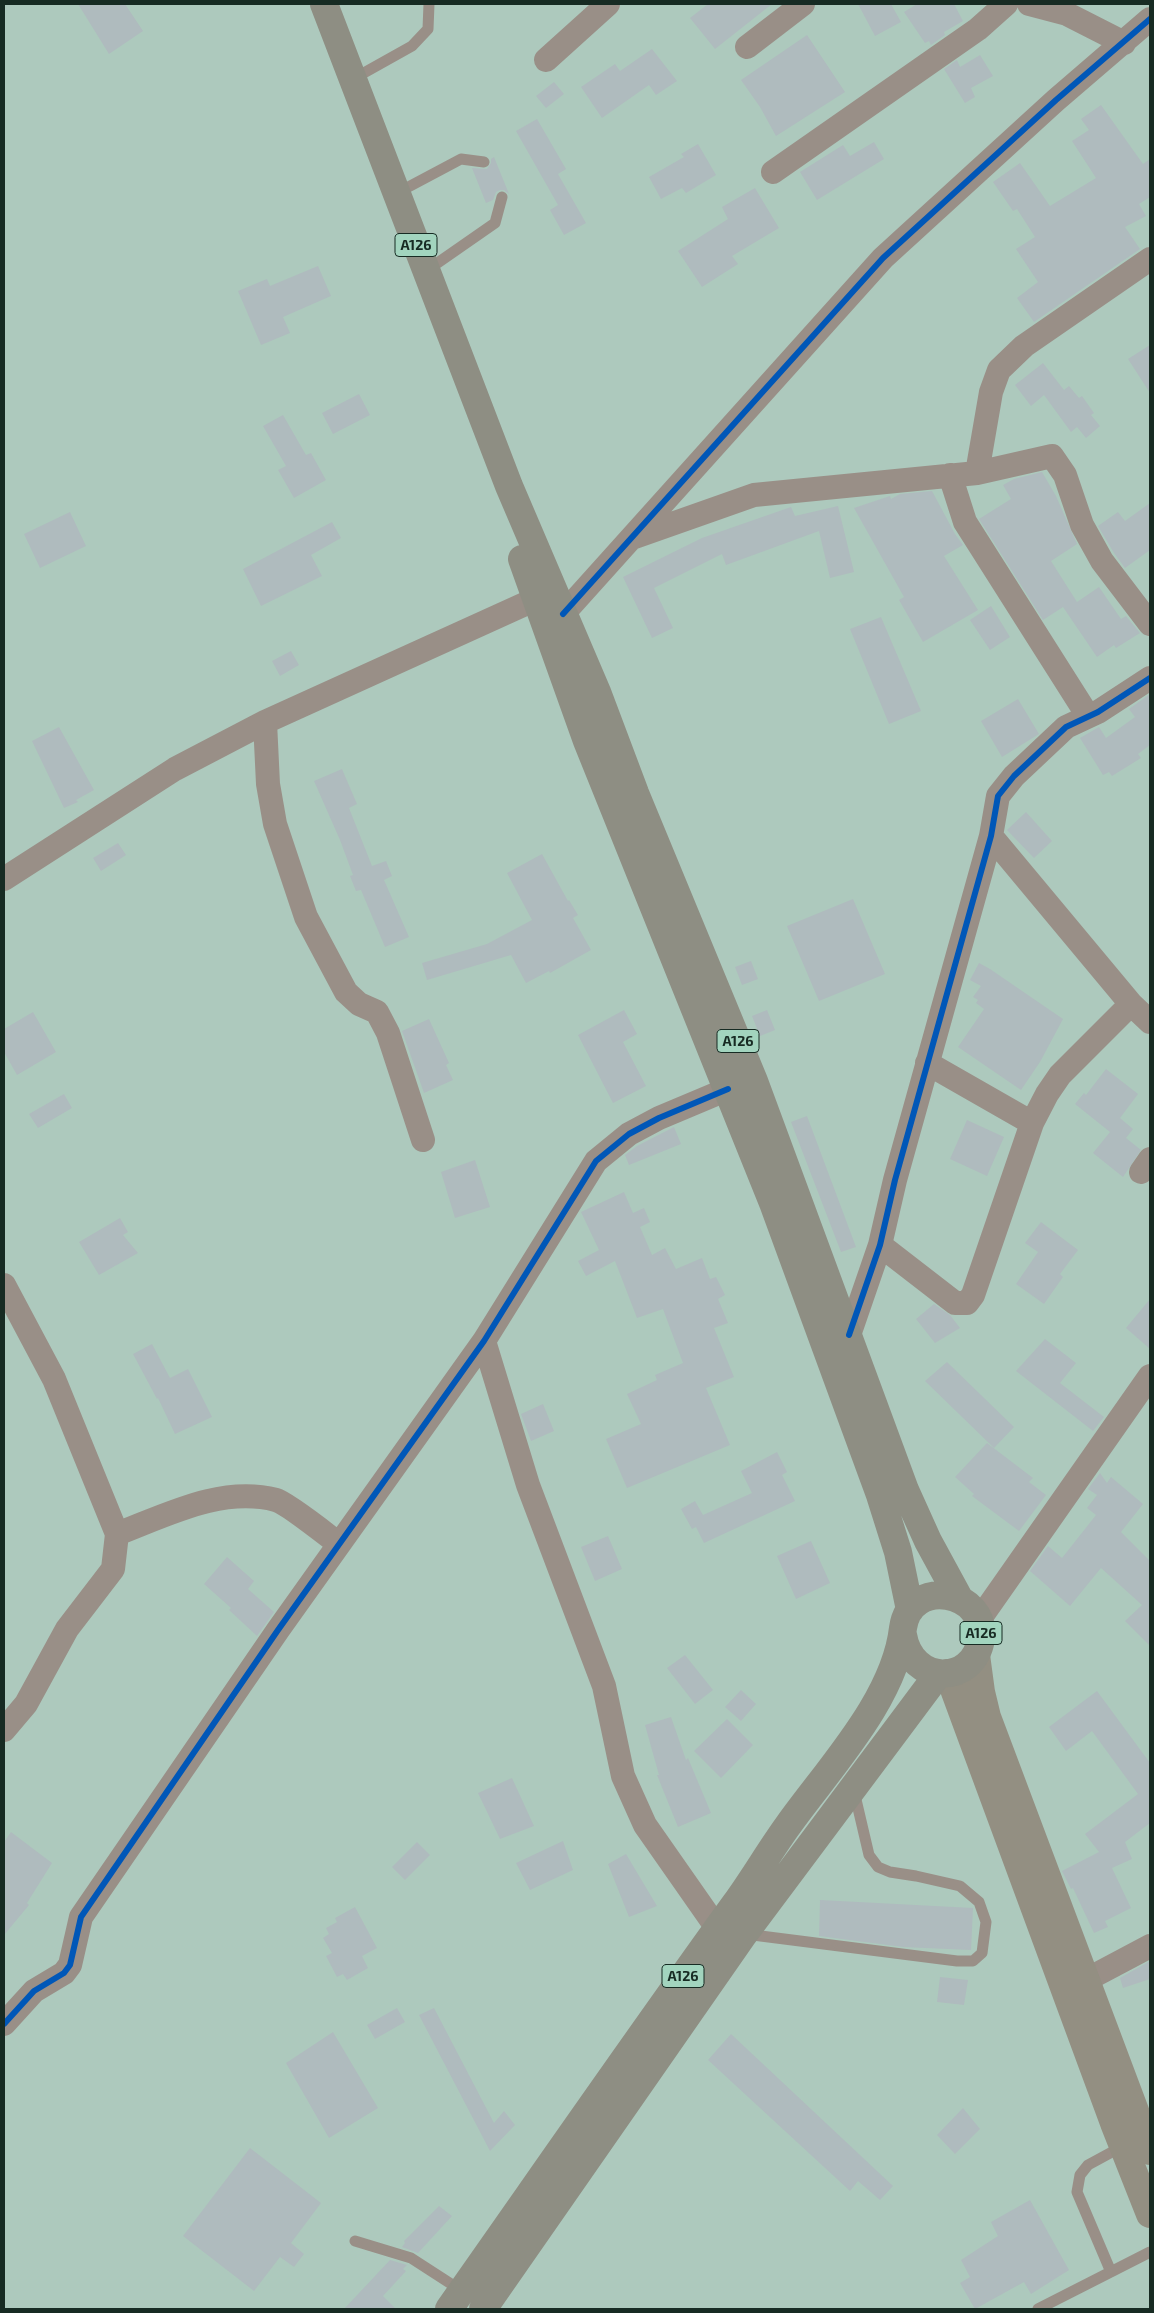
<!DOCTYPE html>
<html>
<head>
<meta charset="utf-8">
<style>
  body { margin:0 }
  #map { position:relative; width:1154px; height:2313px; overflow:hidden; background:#adc9bd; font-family:"Exo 2",sans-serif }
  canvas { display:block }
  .frame { position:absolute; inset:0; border:5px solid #172b23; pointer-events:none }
</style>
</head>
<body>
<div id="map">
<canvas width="1154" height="2313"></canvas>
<div class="frame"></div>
</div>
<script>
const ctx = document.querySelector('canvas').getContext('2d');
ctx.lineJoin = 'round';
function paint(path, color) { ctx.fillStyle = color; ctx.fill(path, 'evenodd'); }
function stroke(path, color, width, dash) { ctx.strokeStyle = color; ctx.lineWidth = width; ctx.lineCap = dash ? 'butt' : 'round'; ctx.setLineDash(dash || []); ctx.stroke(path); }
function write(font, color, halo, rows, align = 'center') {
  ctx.font = font + ' "Exo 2",sans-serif'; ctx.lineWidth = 5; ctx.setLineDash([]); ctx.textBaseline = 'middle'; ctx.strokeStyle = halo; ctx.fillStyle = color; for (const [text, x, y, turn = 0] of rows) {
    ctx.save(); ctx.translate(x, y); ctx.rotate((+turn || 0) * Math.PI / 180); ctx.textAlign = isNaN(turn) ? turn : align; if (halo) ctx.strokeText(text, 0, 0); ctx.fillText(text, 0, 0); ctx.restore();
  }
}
const building = new Path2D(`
  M78,4H125L143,31L109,54Z
  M708,4H772L715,49L690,18Z
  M858,4H891L901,22L875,36Z
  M917,4H954L963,21L944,32L945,35L931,45L929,41L925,43L904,12Z
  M807,35L845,92L776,136L760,107L741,80Z
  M652,49L677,81L656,95L649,85L602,118L581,87L615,64L620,71Z
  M980,55L993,76L971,88L975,97L965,103L944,69L957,60L960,67Z
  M554,82L564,94L546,108L536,96Z
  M1101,105L1143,164L1150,159V197L1139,204L1146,216L1125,227L1140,249L1034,322L1017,298L1038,282L1016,249L1035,237L1017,209L1013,211L993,182L1020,163L1050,206L1096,178L1072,141L1089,130L1081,119Z
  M537,119L566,169L558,174L586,223L564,235L550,210L558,205L516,131Z
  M874,142L884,159L817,200L800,172L843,145L850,156Z
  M698,144L716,175L686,193L682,188L661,199L649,177L684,157L681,154Z
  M494,157L509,194L504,190H500L496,192L493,200L486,203L472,168L487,169L491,163V159Z
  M755,188L779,228L732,256L738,264L702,287L678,251L728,219L722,207Z
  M318,266L331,296L283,317L290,333L261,345L238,291L267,279L270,286Z
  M1150,345V393L1128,359Z
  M1043,363L1064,390L1069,386L1079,398L1082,396L1094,413L1091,415L1100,426L1086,438L1077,427L1071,432L1044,395L1031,406L1015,385Z
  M359,394L370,415L333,434L322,413Z
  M283,415L306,455L311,453L326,480L294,498L278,470L286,466L263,426Z
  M1042,472L1056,496L1077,544L1051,561L1077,602L1099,587L1121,619L1126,616L1140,633L1116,648L1114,645L1097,657L1063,607L1043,620L979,519L1011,499L1003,485L1014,479Z
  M932,491L955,534L963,545L944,556L978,610L923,642L899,600L904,597L854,508L890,496L891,499L900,494Z
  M1150,503V550L1125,568L1114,553L1098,526L1118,512L1125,521Z
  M838,506L854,572L830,578L819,531L726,565L722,554L654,588L673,628L652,638L623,577L702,538L791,507L795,516Z
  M70,512L86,546L40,568L24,534Z
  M332,522L341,538L311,555L322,576L261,606L243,569Z
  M991,606L1010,637L990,650L970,620Z
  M881,617L921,711L889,724L850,629Z
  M291,651L299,665L280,676L272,661Z
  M1150,694V745L1138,754L1141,758L1112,776L1109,772L1103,775L1080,738L1099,727L1106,738L1135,717L1129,709Z
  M1018,699L1039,734L1002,757L981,721Z
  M59,727L94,790L76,800L78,802L64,808L32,741Z
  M342,769L357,804L349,808L372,866L386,861L392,876L384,880L409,937L385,947L361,890L356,891L350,876L353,875L340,840L314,781Z
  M1026,812L1052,841L1034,858L1007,830Z
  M118,843L126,855L101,871L93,858Z
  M542,854L568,901L569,900L578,915L573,918L591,950L550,973L549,971L526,983L511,955L427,980L422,963L487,944L532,920L507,873Z
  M853,899L885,974L819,1001L787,926Z
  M751,961L758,979L742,985L735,967Z
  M979,963L990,969L1063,1019L1040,1062L1021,1090L958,1047L984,1009L976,1003L978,1000L973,997L981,986L970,980Z
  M624,1010L637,1034L623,1042L646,1086L613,1103L578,1035Z
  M767,1010L775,1030L760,1036L752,1016Z
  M33,1012L56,1052L17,1075L4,1052V1029Z
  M429,1019L449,1063L446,1065L453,1080L424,1093L402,1031Z
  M1106,1069L1138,1094L1120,1118L1133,1129L1126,1138L1141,1150L1123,1177L1093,1153L1110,1132L1075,1104L1084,1093L1086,1095Z
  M64,1094L72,1108L38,1128L29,1114Z
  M807,1116L856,1247L841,1252L791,1122Z
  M967,1120L1004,1137L987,1176L950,1159Z
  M674,1127L681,1144L629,1165L625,1155L637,1146Z
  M475,1160L490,1207L455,1218L441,1172Z
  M624,1192L633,1213L644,1208L650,1222L640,1227L652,1255L665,1248L676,1269L702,1258L710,1279L716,1277L725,1295L718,1299L728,1323L714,1328L734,1377L706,1388L730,1445L627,1488L606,1439L641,1424L627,1394L657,1380L655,1375L683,1363L663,1309L637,1318L615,1261L586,1276L578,1261L599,1250L581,1212Z
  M120,1218L128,1232L123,1235L138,1253L99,1275L79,1242Z
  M1041,1222L1078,1250L1060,1274L1063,1277L1044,1304L1016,1284L1038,1252L1025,1243Z
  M1150,1299V1349L1126,1328Z
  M934,1304L950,1315L960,1328L935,1343L916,1319Z
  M1045,1339L1076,1363L1060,1383L1104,1417L1093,1431L1016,1371Z
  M152,1344L170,1378L188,1369L212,1417L175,1434L158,1398L157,1399L133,1354Z
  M947,1362L1014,1427L994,1448L925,1381Z
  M543,1404L554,1431L531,1441L521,1414Z
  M987,1443L1033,1478L1029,1482L1046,1495L1019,1531L972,1496L974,1494L955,1477Z
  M777,1452L787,1472L782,1475L795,1501L704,1543L696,1527L692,1529L681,1509L695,1501L703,1515L752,1493L741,1471Z
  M1100,1473L1107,1483L1111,1477L1143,1504L1121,1532L1150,1561V1646L1125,1621L1142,1605L1101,1568L1070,1606L1030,1571L1048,1546L1062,1558L1096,1515L1087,1508L1097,1495L1088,1489Z
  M608,1536L622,1569L595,1581L581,1547Z
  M811,1541L830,1583L796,1599L777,1556Z
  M227,1557L254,1581L248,1589L274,1612L257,1636L229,1610L231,1608L204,1584Z
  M685,1655L713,1690L695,1704L667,1668Z
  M741,1690L756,1704L741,1721L725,1707Z
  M1097,1691L1150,1763V1823L1125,1842L1132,1859L1112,1868L1131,1908L1105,1921L1108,1927L1094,1933L1073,1888L1071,1889L1062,1871L1099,1852L1085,1834L1138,1794L1092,1731L1066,1751L1049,1727Z
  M671,1717L686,1760L688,1758L711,1813L678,1827L657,1775H659L645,1725Z
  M727,1719L753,1745L721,1778L694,1751Z
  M512,1778L534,1826L500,1839L478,1793Z
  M11,1832L52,1863L27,1903L29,1905L4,1935V1842Z
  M563,1841L573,1870L530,1890L516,1863Z
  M417,1842L430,1855L405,1880L392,1867Z
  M626,1854L657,1906L629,1917L608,1864Z
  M820,1900L973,1908L971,1950L903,1947L819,1936Z
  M355,1907L377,1948L362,1956L368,1968L347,1980L343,1974L337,1977L326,1956L332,1953L323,1938L329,1934L326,1928L337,1922L335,1918Z
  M1150,1961V1979L1123,1988L1120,1978Z
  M940,1977L968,1980L964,2005L937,2002Z
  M397,2008L405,2022L375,2039L367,2025Z
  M434,2008L494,2123L504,2111L515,2125L490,2151L419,2015Z
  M333,2032L378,2108L329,2138L286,2063Z
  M731,2034L893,2186L880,2200L858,2181L850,2191L708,2060Z
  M963,2108L980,2129L955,2154L937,2135Z
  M250,2148L321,2203L291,2243L304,2254L294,2267L280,2257L254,2291L183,2236Z
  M1030,2200L1069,2270L1031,2294L1024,2282L975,2309L960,2283L970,2277L961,2260L998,2236L991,2222Z
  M439,2206L452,2216L418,2253L402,2247L405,2243L404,2241Z
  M390,2260L407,2265L403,2269L406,2271L383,2296L396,2309H344Z`);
const lane = new Path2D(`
  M353,79L412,46L428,29L429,4
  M397,193L461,159L484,162
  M426,271L495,223L502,197
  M745,1934L957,1961H973L982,1953L986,1922L979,1902L960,1886L916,1876L890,1872L878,1867L869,1855L854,1791
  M355,2241L411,2258L462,2291
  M1111,2272L1077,2192L1080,2175L1088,2165L1123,2146
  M1038,2309L1150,2252`);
const street = new Path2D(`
  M1029,4L1067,14L1124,43
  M747,47L803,4
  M546,60L608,4
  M773,172L978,29L1006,4
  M977,473L991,392L999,370L1024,346L1150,259
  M950,475L965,522L1088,716
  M632,538L754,495L977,473L1052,456L1065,475L1082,525L1102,561L1150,624
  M563,614L883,258L1056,100L1150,19
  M265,722L268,784L275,824L306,917L346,992L359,1004L377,1012L388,1033L423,1140
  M991,836L1131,1004L1150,1022
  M4,879L175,769L265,722L536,599
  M927,1063L1032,1123
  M1141,1172L1150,1159
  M880,1245L955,1303H967L973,1295L1032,1123L1047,1094L1060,1075L1131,1004
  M4,1285L54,1379L117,1534L113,1569L67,1629L26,1704L4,1730
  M849,1335L880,1245L895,1180L991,836L998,796L1014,776L1066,727L1098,712L1150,678
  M484,1341L528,1485L604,1686L623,1776L645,1825L717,1928
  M117,1534C167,1515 221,1486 276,1500C287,1503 327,1535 339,1544
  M979,1620L1150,1376
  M1086,1980L1150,1946
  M4,2024L34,1991L64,1973L70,1965L81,1917L278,1630L484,1341L596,1161L629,1134L659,1118L728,1089`);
const primary = new Path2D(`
  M976,1655L981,1692L987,1717L1150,2151
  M948,1673L1114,2123L1150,2214`);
const highway = new Path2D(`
  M324,4L509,486L597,692L635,793L754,1081L905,1490L928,1541L959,1598
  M522,559L587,741L773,1203L880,1495L898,1552L910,1610
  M449,2309C544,2174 638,2038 735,1904C754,1878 770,1850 789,1824C829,1768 895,1699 903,1628C910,1576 988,1591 981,1639C973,1687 911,1684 903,1635
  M483,2309L744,1934L939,1673`);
const cycleway = new Path2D(`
  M563,614L883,258L1056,100L1150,19
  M849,1335L880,1245L895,1180L991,836L998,796L1014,776L1066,727L1098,712L1150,678
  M4,2024L34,1991L64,1973L70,1965L81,1917L278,1630L484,1341L596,1161L629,1134L659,1118L728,1089`);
const shields = [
  [416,245,42],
  [738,1041,42],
  [981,1633,42],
  [683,1976,42]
];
const shieldNames = [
  ["A126",416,245],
  ["A126",738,1041],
  ["A126",981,1633],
  ["A126",683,1976]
];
paint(building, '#afbbbe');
stroke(lane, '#998f87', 11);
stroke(street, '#998f87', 24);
stroke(primary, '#938f82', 28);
stroke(highway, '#8e8e83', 28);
stroke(cycleway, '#0057b8', 6);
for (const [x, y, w] of shields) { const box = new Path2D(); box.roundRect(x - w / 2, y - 11.5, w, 23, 4); ctx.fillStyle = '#a2d4be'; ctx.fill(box); stroke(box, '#172b23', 1); }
write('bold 14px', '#172b23', null, shieldNames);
</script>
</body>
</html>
